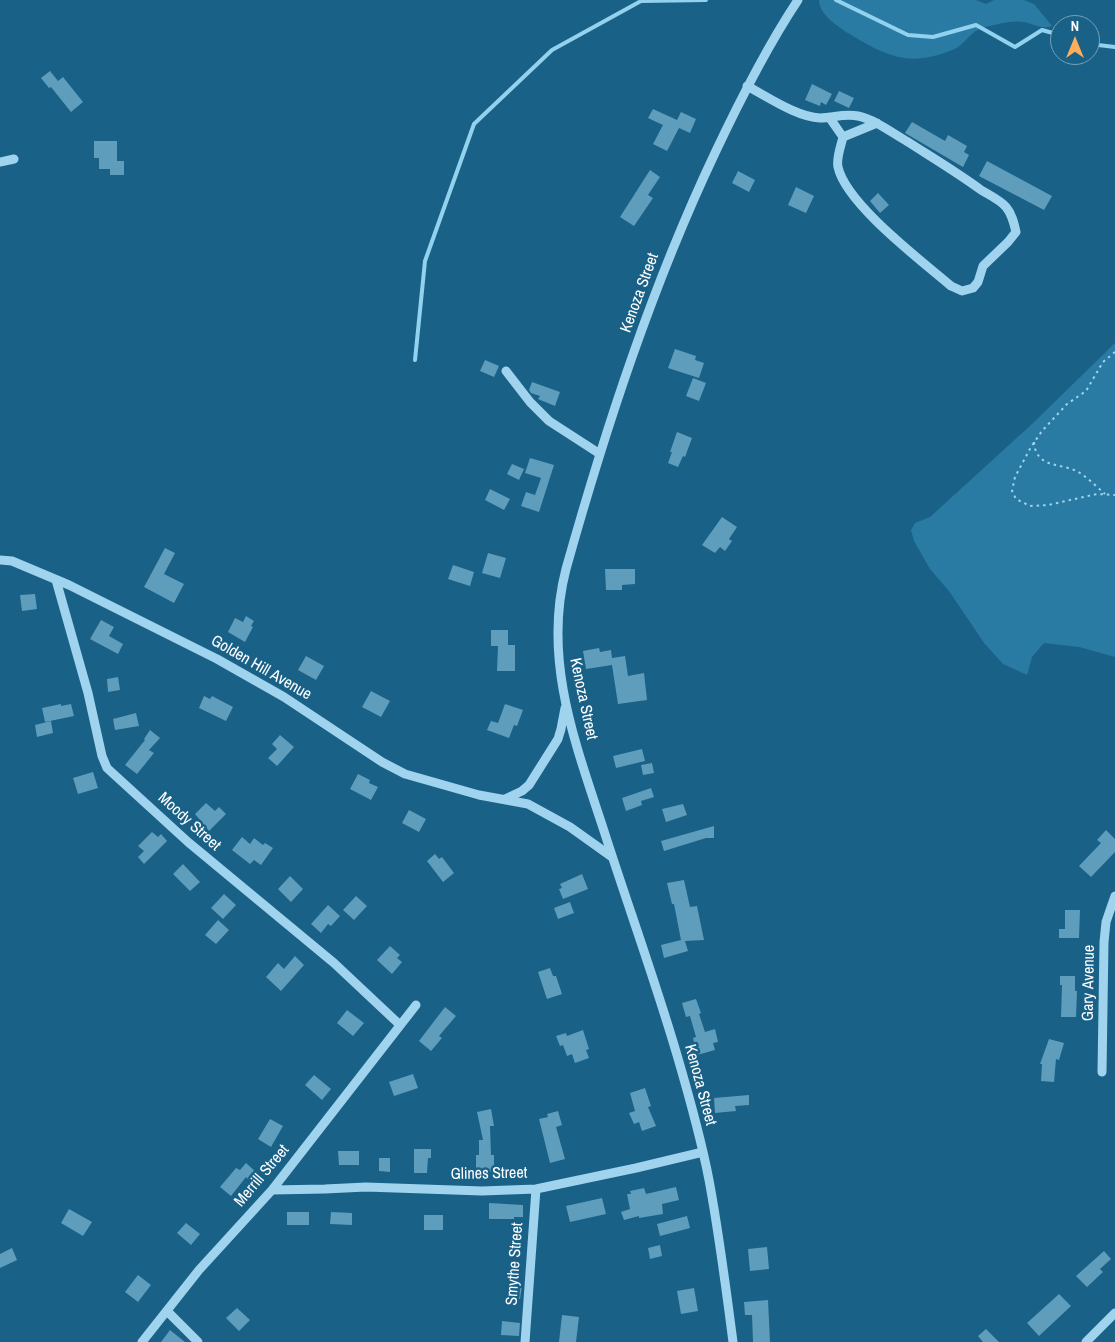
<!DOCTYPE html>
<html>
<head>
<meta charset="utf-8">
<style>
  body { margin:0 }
  #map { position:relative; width:1115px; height:1342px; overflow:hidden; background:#196186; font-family:"Archivo Narrow",sans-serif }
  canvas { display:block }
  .north { position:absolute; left:1050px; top:15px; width:50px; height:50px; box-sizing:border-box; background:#196186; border:1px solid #75a0b6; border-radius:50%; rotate:0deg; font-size:14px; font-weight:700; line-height:20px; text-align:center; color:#fff }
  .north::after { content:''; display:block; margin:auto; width:18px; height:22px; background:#ffac5b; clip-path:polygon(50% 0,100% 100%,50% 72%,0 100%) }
</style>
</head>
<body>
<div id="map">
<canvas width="1115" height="1342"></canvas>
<div class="north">N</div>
</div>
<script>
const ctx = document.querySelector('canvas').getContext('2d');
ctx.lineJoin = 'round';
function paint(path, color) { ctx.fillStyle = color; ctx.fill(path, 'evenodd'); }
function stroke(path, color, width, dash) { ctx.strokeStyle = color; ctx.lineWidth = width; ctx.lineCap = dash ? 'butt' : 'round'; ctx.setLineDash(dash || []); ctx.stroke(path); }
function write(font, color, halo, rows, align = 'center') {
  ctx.font = font + ' "Archivo Narrow",sans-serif'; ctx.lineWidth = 5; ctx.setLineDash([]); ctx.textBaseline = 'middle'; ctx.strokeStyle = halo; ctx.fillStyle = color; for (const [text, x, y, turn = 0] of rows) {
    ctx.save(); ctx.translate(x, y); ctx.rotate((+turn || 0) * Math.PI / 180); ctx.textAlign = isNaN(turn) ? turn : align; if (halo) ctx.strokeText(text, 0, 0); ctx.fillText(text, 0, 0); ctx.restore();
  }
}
const green = new Path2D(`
  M819,0H976L986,4L994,0H1024L1034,4L1052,26C1039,30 1034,23 1023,22C1012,20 996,25 985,27C972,30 968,40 958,47C954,50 948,51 944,53C905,67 881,53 848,33C837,26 819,14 819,0Z
  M1115,343V657L1079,647L1044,643L1032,657L1027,675L1003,664L984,643L949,591L930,569L914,541L911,530L915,523L930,517L1032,424Z`);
const stream = new Path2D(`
  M836,0L908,35L933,37L976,25L1015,47L1042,30L1060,35
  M1090,44L1115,47
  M415,360L425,261L474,124L552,50L641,1L706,0`);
const building = new Path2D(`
  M50,71L58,81L63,77L83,102L71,112L51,87L49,88L41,78Z
  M812,84L832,94L826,105L821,102L820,106L805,100Z
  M839,91L854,98L849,108L834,101Z
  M653,109L677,120L681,112L696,119L690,133L679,128L667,151L653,144L663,125L648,118Z
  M912,122L945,141L948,135L967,146L964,152L969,155L963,167L905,133Z
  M94,141H117V161H124V175H110V169H99V158H94Z
  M987,161L1052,196L1044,210L979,176Z
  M650,170L660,177L648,195L653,198L634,226L620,217Z
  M738,171L755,180L749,192L732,183Z
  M796,187L814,196L806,213L788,205Z
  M878,193L889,205L880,213L870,201Z
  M675,349L696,356L695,360L704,363L699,378L668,368Z
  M485,360L499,366L494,377L480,371Z
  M693,378L706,383L699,401L686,396Z
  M532,382L560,392L555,406L538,399L540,396L531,393L529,390Z
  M677,432L692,438L685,457L683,456L678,467L668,463L672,452H670Z
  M530,458L554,465L539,512L521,506L526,492L535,495L541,478L525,473Z
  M512,464L524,469L519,480L507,474Z
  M490,489L510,499L504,510L485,500Z
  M722,517L737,527L729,539L732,541L725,551L720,547L715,553L702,545Z
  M165,548L175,553L164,574L184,584L174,603L144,587Z
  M488,553L506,558L500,578L482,573Z
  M453,565L474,572L470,586L448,579Z
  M605,569H635V584L622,585V590H606Z
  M35,594L37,609L22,611L20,595Z
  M246,616L254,621L251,626L253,627L245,642L228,632L235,618L243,622Z
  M101,620L114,627L109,636L123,644L118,654L90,639Z
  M491,630H508V645H515V671H497L498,646H491Z
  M599,648L600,652L611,650L612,658L625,656L628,676L644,673L647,700L618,704L612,665L586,669L583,651Z
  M306,656L324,666L316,680L298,670Z
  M118,677L120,690L108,692L107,679Z
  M371,691L390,701L381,717L362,707Z
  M204,696L210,699L212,696L233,707L226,721L199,708Z
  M61,704V706L71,704L74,716L45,722L42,708Z
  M505,704L523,710L517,726L514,725L509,738L487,730L491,721L498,723Z
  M136,713L139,726L115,730L113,719Z
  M51,721L53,733L37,737L35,725Z
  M150,730L160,738L149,750L154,753L137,774L125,765L145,740L144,739Z
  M280,735L294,747L277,766L268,758L277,749L272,744Z
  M642,749L645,761L616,768L613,756Z
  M652,763L654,773L643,775L641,765Z
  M93,772L98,788L78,794L73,778Z
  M358,774L370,780L369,783L378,787L371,800L350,789Z
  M651,788L654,797L641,801L642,805L626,811L622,798Z
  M206,803L215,811L219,807L226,814L209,831L195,814Z
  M683,804L687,815L666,822L662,809Z
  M409,810L426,819L419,832L402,823Z
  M714,826V838H706L664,851L661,841Z
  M1106,830L1115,839V852L1091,877L1079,866L1101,843L1097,840Z
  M152,832L158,837L161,834L167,841L144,864L138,857L144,851L138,846Z
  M242,837L250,844L254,838L263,845L265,843L273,848L261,865L254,860L250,864L232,850Z
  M435,854L439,859L442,857L454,873L443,882L427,861Z
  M183,864L200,882L190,891L173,874Z
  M582,874L588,889L563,899L559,889L562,888L560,884Z
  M290,876L303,889L291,902L278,889Z
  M684,880L690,907L697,906L704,940L685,941L688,951L664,958L661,945L681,940L674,904H672L667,883Z
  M224,894L236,905L223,919L211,908Z
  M356,896L367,906L354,920L343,910Z
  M570,902L574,913L558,919L554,908Z
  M328,905L340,916L331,926L328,924L321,933L311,924Z
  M1065,910H1080L1079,938H1059V929H1065Z
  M218,920L229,930L216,944L205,935Z
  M390,946L400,955L397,958L402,962L392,974L377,960Z
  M295,956L304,965L281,991L266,977L278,963L284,969Z
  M550,968L553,976H556L562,994L547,999L538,972Z
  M1060,976H1075V991H1077L1076,1017H1061L1062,985H1060Z
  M696,999L701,1013L699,1014L705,1032L715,1029L718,1042L713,1043L715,1050L697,1055L693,1038L696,1037L690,1016L686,1017L682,1003Z
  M445,1007L456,1016L439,1036L442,1038L431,1051L419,1041Z
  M347,1010L364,1023L353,1036L337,1023Z
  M583,1030L589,1049L586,1050L589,1058L575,1063L572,1054L567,1056L563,1045L560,1046L556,1036L566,1033L567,1036Z
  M1049,1039L1064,1043L1059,1060L1056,1059L1054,1082L1041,1081L1042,1064H1040Z
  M413,1074L418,1088L394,1096L389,1082Z
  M314,1075L331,1089L322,1100L305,1085Z
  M645,1088L651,1106L648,1107L656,1126L642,1131L639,1122L634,1124L629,1113L635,1111L630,1093Z
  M749,1095V1105L735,1106L736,1111L715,1113L714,1098Z
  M491,1109L494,1126H490L491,1155H494V1172H476V1155H479V1140H483L477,1112Z
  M558,1111L562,1125L556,1127L565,1159L550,1163L539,1119L548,1117L547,1114Z
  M270,1119L283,1126L271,1147L258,1139Z
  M414,1149H431V1158H428L427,1173H414Z
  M338,1151H359V1165H339Z
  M379,1158H390V1172L379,1171Z
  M246,1163L256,1172L249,1180L246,1177L231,1196L220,1187L236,1168L240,1170Z
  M676,1187L679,1200L662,1204L663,1214L639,1218V1216L624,1220L621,1212L630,1209L627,1194H631L630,1191L644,1188L646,1194Z
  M602,1198L606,1214L570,1222L566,1206Z
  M489,1203L523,1205V1217H514V1219H489Z
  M69,1209L92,1222L83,1236L61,1223Z
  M287,1212H309V1225H287Z
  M331,1212L352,1213V1225L330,1224Z
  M424,1215H443V1230H424Z
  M687,1216L690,1228L660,1236L657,1224Z
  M186,1223L200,1234L191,1245L177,1233Z
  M660,1245L662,1256L650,1259L648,1248Z
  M767,1247L769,1269L750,1271L748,1249Z
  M12,1248L17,1260L0,1268V1254Z
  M1104,1251L1111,1259L1100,1269L1103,1272L1087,1287L1076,1276Z
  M138,1275L151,1285L138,1302L125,1292Z
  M509,1283L522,1285L520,1299L507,1297Z
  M694,1288L698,1311L681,1314L677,1291Z
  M1059,1294L1071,1306L1039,1336L1027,1323Z
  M768,1300L770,1342H753L752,1315H745L744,1302Z
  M237,1308L250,1320L239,1331L226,1318Z
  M562,1315L579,1317L576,1342H559Z
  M502,1321L520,1323L519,1336L501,1335Z
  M986,1329L999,1342H983L978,1336Z
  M170,1330L185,1342H161Z`);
const path = new Path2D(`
  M1115,352L1103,362L1086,391L1067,404L1042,431L1031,447L1015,477L1012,491L1016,499L1030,506L1048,505L1097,494L1115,495
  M1034,442C1036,470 1063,462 1080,473C1089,479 1097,487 1105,494`);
const minor = new Path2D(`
  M747,86C768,97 797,117 820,118C833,118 844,113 858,116C876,120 892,133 908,142C933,158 958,173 981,190C989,195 1000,200 1006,207C1012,214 1014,223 1016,232L1008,242L983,266L978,282L973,288L962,291L951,286C922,261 846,204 838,167C836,158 841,146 843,137L829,117
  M843,137L877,123
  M0,162L14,159
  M506,371L530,402L549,421L600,454
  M0,560L12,561L69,585L217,659L284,697L382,762L405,774L479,795L528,804L570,827L612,857
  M56,580L88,693L102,756L107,768L188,842L334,963L400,1025
  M505,799L522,791L529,785L558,739L561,729L565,708
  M1102,1072L1104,942L1106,922L1115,896
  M272,1190L325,1189L366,1187L482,1191L536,1189L636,1168L703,1152
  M167,1311L198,1342
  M142,1342L199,1270L272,1190L416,1005
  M525,1342L536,1189
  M733,1342C726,1288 719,1233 709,1180C701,1138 689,1096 677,1055C655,980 628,906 604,831C576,745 542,660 566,569C606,427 652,286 715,153C740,100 766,48 798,0
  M1086,1342L1115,1313`);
const streetNames = [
  ["Kenoza Street",640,293,-70],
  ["Golden Hill Avenue",261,668,30],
  ["Kenoza Street",583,699,78],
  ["Moody Street",189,822,42],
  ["Gary Avenue",1089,983,-89],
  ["Kenoza Street",700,1085,75],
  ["Glines Street",489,1174,-1],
  ["Merrill Street",262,1176,-50],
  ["Smythe Street",515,1264,-86]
];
paint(green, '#297ba4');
stroke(stream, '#92d2ef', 4);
paint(building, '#5f9dbc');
stroke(path, '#a0d3ed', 2, [2.5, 4]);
stroke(minor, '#a0d3ed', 9);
write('16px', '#fff', '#196186', streetNames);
</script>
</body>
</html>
